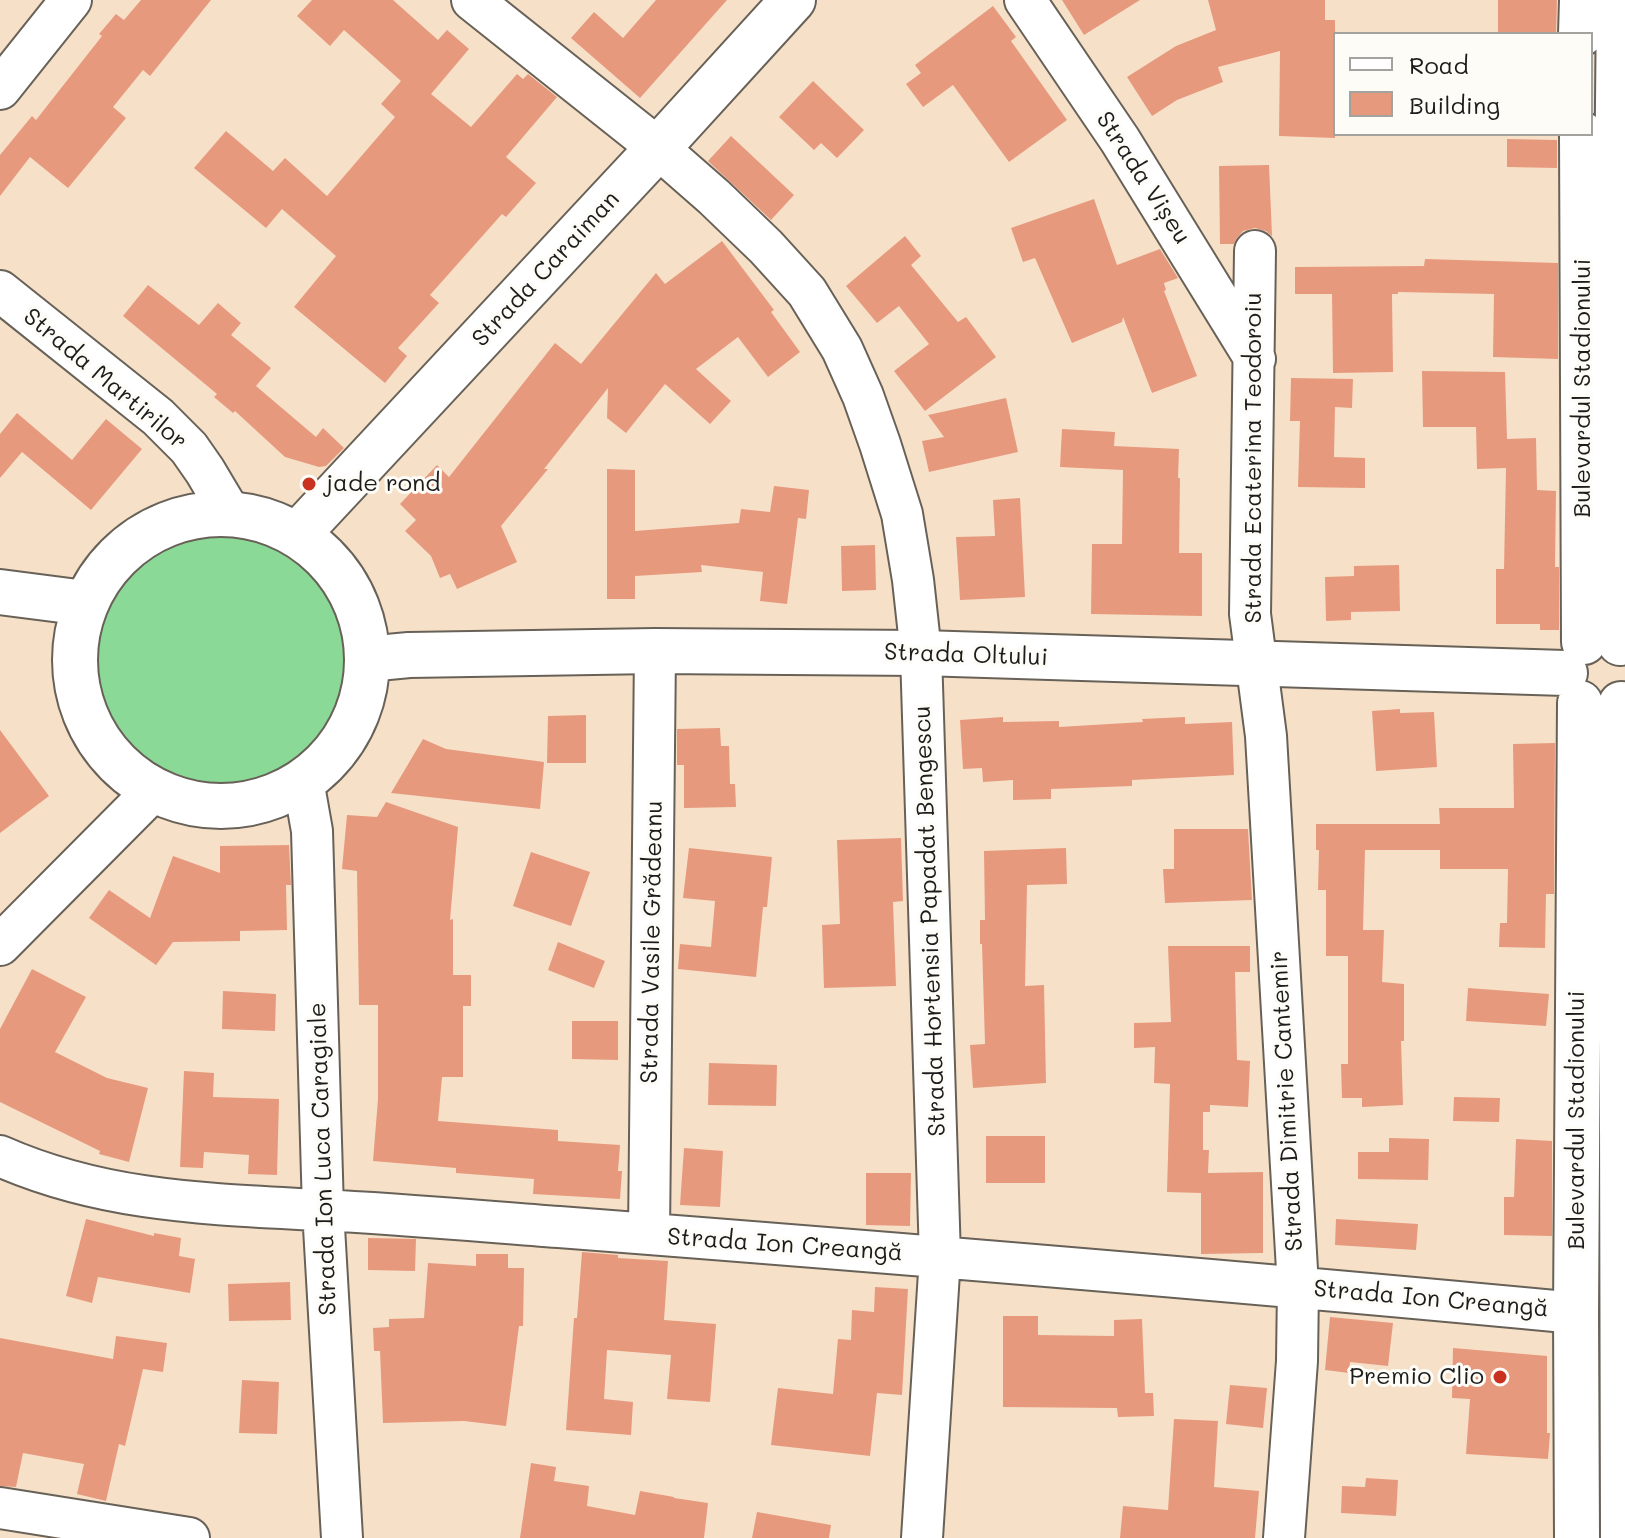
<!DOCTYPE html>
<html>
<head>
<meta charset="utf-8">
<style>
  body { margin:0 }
  #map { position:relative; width:1625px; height:1538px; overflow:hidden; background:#f6e1c8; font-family:Mali,sans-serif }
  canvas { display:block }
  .legend { position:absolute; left:1333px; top:32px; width:260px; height:104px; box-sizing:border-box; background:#fdfcf7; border:2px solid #a3a29f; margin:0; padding:10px 14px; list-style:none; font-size:24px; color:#1c1c1c }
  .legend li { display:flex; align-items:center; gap:16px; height:40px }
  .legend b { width:40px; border:2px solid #a3a29f }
</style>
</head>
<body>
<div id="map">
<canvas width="1625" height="1538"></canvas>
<ul class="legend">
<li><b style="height:10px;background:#fff"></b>Road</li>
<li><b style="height:22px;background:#e7997e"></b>Building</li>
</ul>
</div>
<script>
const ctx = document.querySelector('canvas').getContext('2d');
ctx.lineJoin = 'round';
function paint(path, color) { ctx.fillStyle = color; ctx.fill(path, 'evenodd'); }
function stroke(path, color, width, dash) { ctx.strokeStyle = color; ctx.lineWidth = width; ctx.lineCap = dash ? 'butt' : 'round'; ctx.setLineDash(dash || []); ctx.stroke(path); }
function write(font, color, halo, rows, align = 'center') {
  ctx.font = font + ' Mali,sans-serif'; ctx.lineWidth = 6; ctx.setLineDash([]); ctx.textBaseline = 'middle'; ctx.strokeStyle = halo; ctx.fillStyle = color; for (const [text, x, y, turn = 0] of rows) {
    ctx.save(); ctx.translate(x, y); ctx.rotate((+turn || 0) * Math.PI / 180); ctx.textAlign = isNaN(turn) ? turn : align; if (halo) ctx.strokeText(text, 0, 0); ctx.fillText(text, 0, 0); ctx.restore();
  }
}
const green = new Path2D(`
  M74 660a146 146 0 1 1 292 0a146 146 0 1 1-292 0Z`);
const building = new Path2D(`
  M141,0H211L150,76L143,70L113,107L126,118L68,188L30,157L0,196V155L32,116L36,120L102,36L99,34L116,14L124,20Z
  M312,0H393L438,40L447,30L469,49L431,94L471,127L517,74L523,79L528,74L557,97L506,157L536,183L506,217L502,214L430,295L439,303L398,348L407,356L385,383L294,307L336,256L282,209L266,228L194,168L226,131L273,171L285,158L327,196L395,117L381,104L401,81L344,30L330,46L297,16Z
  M656,0H727L640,98L571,38L594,12L623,38Z
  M1062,0H1140L1084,35Z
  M1208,0H1325V20H1335V138L1279,136L1280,51L1218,67L1223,82L1177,100L1152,116L1127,77L1176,46L1216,30Z
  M1498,0H1557L1556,34H1498Z
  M993,6L1016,37L1011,41L1067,120L1009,162L953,85L923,107L906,84L921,73L915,65Z
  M813,81L864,130L837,158L821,143L814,150L779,117Z
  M731,136L794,195L771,220L708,161Z
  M1507,139L1557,140V168L1507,167Z
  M1269,165L1272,236L1266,231L1255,228L1243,231L1236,239L1234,244H1220L1219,166Z
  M1094,199L1117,265L1160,249L1178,278L1164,283L1166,290L1164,291L1197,376L1152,393L1123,317L1122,322L1072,343L1035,258L1023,262L1011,228Z
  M905,236L921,256L911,265L958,322L966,317L996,357L925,411L894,371L929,344L899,306L877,323L846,286Z
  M722,241L774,310L771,312L800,352L768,377L738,337L696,369L731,401L710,424L665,384L626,433L607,418L608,388L544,469H548L501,526L517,562L457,589L450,574L440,578L431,556L405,531L416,520L400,504L437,465L449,477L555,343L581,364L656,273L665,284Z
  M1425,259L1558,263V359L1493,357L1494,294L1398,292V294H1392L1393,372L1333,373L1332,294H1295V267L1424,266Z
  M148,285L199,325L218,303L241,323L231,335L271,368L256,386L316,437L323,428L344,448L326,466L319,467L285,457L235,411L233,413L214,397L217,394L123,316Z
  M1422,371L1505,372L1507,439L1536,438L1537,490L1556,491L1555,567H1559V630H1540V624H1496V569H1504L1506,468L1477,469L1476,427H1423Z
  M1291,378L1353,379L1352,408L1335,407L1334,457L1365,458V488L1298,487L1300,421H1290Z
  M1006,398L1018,452L929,472L922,441L944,437L928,415Z
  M17,413L72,460L106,419L142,449L91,510L22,452L0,478V434Z
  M1062,429L1115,432L1114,446L1179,449L1178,478H1180L1179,553H1202V616L1091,614L1092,544H1122L1123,470L1060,467Z
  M607,469L635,470V531L739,523L741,509L770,512L774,486L809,490L806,519L798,518L787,604L760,601L763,572L701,565L702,572L635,576V599H607Z
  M1020,498L1025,597L960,600L956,537L995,536L993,500Z
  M875,545L876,590L842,591L841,546Z
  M1399,565L1400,611L1351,612V620L1326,621L1325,577L1354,576V566Z
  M1400,709V713L1434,712L1437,767L1376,771L1372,711Z
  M586,715V763H547L548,716Z
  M1003,717V722L1059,721V727L1143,722L1142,719L1185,717V724L1232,722L1234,775L1132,780V786L1051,789V799L1013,800V780L983,782L982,768L963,769L960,720Z
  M720,728L721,746H729L730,784H735L736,807L684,808V765H677V729Z
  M0,730L49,796L0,833Z
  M423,739L446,749L544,762L540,809L391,793Z
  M1555,743L1554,894H1546L1545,948L1499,947L1500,923H1507L1508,869H1440V850H1365L1363,930H1384L1382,982L1404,984V1041H1401L1403,1105L1362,1107V1098H1342L1341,1064H1348V956H1326V890H1318L1319,850H1316V824H1440L1439,808H1514L1513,744Z
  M386,802L458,827L450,920L453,919V975H471V1006H463V1077H442L438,1121L558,1130V1141L620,1145L618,1171H622L620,1199L533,1194L534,1179L456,1173V1168L373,1161L378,1099V1005H359L357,871L342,869L347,815L377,817Z
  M1174,829H1248L1252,900L1165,903L1163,869H1174Z
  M901,838L903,901L893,902L896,986L824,988L822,925L840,924L837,840Z
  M289,845L291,885H286L287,930L240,931V941L173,942L156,965L89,918L109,890L150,918L173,856L220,873V846Z
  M689,848L772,857L767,907H763L756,977L678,969L680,944L711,947L715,901L683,898Z
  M1066,848L1067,884L1027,885L1025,986L1044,985L1046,1083L973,1088L970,1045L985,1044L982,944H980V920H985L984,851Z
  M531,852L590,872L571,926L513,906Z
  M558,942L605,961L594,988L548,970Z
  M1168,946H1250V972H1235L1237,1060L1250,1061L1248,1107L1210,1105V1112H1203V1150H1209L1208,1173L1263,1172V1253L1201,1254V1193L1167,1192L1170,1084L1154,1083L1155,1047L1134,1048V1023L1171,1022Z
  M32,969L86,997L55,1052L107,1078L148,1088L129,1162L99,1154L100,1151L0,1102V1029Z
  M1468,988L1549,994L1546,1026L1466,1021Z
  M223,991L276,994L275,1031L222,1029Z
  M572,1021H618V1060L572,1059Z
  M709,1063L777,1065L776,1106L708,1105Z
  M184,1071L214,1073L213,1097L279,1099L277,1175L248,1174L249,1155L204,1152L203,1168L180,1167Z
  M1454,1097L1500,1098L1499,1122L1453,1121Z
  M986,1136H1045V1183H986Z
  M1389,1138L1429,1139L1428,1180L1358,1179V1152H1389Z
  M1516,1139L1552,1141V1236L1504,1235V1197H1514Z
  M684,1148L723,1151L720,1207L680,1205Z
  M866,1173H911L910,1226L866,1225Z
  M86,1219L154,1236V1233L181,1238L179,1256L195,1259L190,1293L98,1277L92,1303L66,1296Z
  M1336,1219L1418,1224L1416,1250L1335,1245Z
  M368,1238L416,1239L415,1271L368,1270Z
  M582,1252L618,1255V1258L668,1261L664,1320L716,1324L710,1402L667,1399L671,1355L607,1350L604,1399L633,1402L631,1435L566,1430L574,1318H577Z
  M476,1254H508V1268H524L523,1326H519L506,1426L464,1421L383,1423L380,1351H374L373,1328L389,1327V1319L424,1318L428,1263L476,1266Z
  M290,1282L291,1320L229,1321L228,1284Z
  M875,1287L908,1289L902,1395L877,1393L870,1456L771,1445L778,1388L833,1394L838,1339L851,1340L852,1310L874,1312Z
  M1003,1316H1038V1335L1114,1336V1320L1142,1319L1145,1393H1153L1154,1416L1118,1417L1117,1408L1003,1407Z
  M1330,1317L1393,1323L1388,1366L1350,1362L1349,1373L1325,1370Z
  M116,1336L167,1343L163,1372L143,1369L125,1446L119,1444L106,1501L77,1494L84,1464L23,1453L16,1487L0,1486V1338L113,1359Z
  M1453,1348L1547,1356V1433H1550L1548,1459L1466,1454L1470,1399L1452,1398Z
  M242,1380L279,1382L277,1434L239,1433Z
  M1230,1385L1267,1388L1263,1428L1226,1424Z
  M1174,1419L1218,1421L1214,1487L1259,1491L1255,1538H1120L1123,1506L1168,1510Z
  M531,1463L556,1467L554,1481L589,1486L587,1506L635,1515L640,1491L674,1497V1498L708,1503L704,1538H520Z
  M1366,1478L1398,1480L1396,1516L1341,1513L1342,1486L1365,1487Z
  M757,1512L831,1525L829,1538H752Z`);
const minor = new Path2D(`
  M472,0L658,148L714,197L766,247L807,292L842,349L863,396L880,444L902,514L913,580L921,653L940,1257L922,1538
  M1025,0L1120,140L1255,359
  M0,89L71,0
  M1255,251L1250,614L1266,736L1298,1287L1297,1361L1284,1538
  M0,291L158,417L189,448L205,471L230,513
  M303,780L312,831L323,1210L342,1538
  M0,945L153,791
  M0,1156C104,1202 209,1204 320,1210C400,1214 479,1221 559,1227C898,1253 1237,1281 1576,1313
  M649,1234L655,651
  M0,1508L189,1538`);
const major = new Path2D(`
  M1619,0L1615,412L1620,643
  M1581,34L1582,0
  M1582,134L1584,642
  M75 660a146 146 0 1 1 292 0a146 146 0 1 1-292 0Z
  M297,535L658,148L793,0
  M0,592L85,603
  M367,659L409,655L655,651L921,653L1565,673
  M1621,704L1623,1538
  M1577,1538L1576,1313L1580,703`);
const markers = [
  [309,484,8,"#c8321e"],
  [1500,1377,8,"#c8321e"]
];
const streetNames = [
  ["Strada Vișeu",1143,178,57],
  ["Strada Caraiman",546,269,-47],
  ["Strada Martirilor",105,379,40],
  ["Bulevardul Stadionului",1583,388,-90],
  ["Strada Ecaterina Teodoroiu",1254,458,-90],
  ["Strada Oltului",966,655,2],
  ["Strada Hortensia Papadat Bengescu",930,921,-92],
  ["Strada Vasile Grădeanu",652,942,-89],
  ["Strada Dimitrie Cantemir",1287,1101,-93],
  ["Bulevardul Stadionului",1577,1120,-90],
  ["Strada Ion Luca Caragiale",323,1159,-92],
  ["Strada Ion Creangă",785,1245,4],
  ["Strada Ion Creangă",1431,1299,5]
];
const poiNames = [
  ["jade rond",325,484],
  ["Premio Clio",1484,1377,"right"]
];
paint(green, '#8bd997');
paint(building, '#e7997e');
stroke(minor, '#686158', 44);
stroke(major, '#686158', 48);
stroke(minor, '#fff', 40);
stroke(major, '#fff', 44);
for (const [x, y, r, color] of markers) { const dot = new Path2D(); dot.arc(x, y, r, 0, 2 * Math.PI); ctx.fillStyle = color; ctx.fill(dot); stroke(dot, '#fdfcf7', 3); }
write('24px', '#1c1c1c', '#fdfcf7', streetNames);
write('24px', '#1c1c1c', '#fdfcf7', poiNames, 'left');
</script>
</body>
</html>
